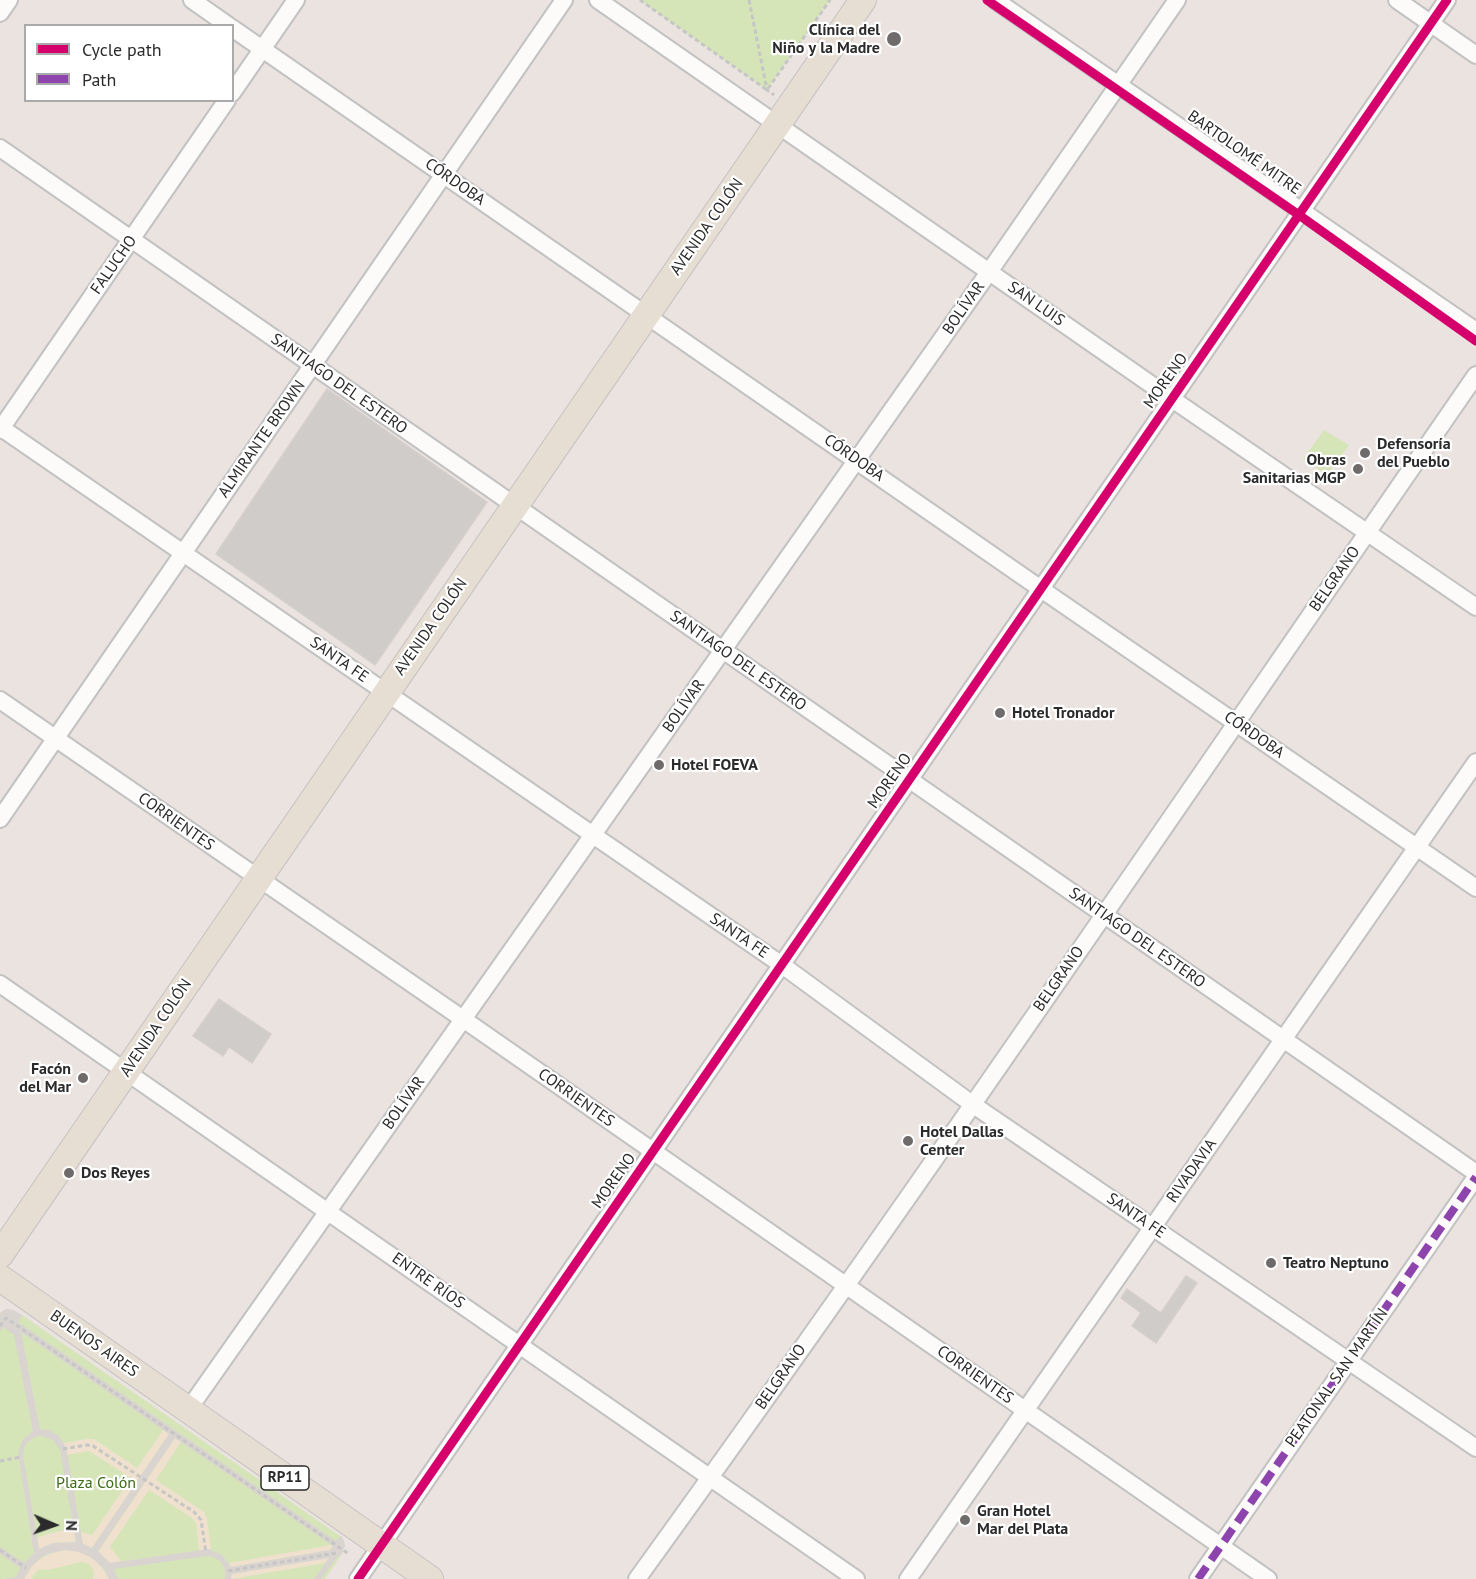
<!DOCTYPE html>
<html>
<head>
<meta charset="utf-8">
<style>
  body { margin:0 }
  #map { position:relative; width:1476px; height:1579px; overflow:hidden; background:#eae3e0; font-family:"PT Sans",sans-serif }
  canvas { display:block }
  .legend { position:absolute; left:24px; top:24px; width:210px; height:78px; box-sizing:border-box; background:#fff; border:2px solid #aaa; margin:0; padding:8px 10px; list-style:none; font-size:18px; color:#2b2b2b }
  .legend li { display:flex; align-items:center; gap:12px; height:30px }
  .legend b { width:30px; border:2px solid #aaa }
  .north { position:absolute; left:24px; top:1495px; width:60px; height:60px; -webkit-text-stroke:4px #fff; paint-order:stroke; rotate:92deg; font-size:16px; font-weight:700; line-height:24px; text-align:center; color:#2b2b2b }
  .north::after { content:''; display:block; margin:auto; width:21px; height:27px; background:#2b2b2b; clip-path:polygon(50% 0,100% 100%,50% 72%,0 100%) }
</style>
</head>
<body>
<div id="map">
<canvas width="1476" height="1579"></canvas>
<ul class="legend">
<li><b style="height:8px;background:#d6006c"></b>Cycle path</li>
<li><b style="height:8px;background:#8e44ad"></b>Path</li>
</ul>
<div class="north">N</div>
</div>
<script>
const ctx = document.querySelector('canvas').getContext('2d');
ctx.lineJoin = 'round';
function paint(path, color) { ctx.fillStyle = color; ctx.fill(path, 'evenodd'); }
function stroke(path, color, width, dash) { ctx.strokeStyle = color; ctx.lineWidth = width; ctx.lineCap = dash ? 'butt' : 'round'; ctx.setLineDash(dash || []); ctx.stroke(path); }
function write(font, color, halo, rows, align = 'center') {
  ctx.font = font + ' "PT Sans",sans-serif'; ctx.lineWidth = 4.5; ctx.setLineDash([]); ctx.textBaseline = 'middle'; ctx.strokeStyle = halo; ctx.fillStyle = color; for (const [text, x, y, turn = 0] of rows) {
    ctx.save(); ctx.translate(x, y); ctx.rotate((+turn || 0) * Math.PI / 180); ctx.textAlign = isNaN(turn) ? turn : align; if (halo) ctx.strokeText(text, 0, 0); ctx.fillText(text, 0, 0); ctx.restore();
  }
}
const green = new Path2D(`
  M640,0H830L767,90Z
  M1324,430L1349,445L1327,475L1303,459Z
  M6,1309L13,1310L22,1315L340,1536L344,1541L343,1552L325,1579H0V1313Z`);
const sand = new Path2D(`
  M163,1430L169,1434L92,1548L83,1544L81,1532L92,1535L131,1478L89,1451L67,1455L64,1443L87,1439H94L137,1468Z
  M175,1438L181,1442L156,1480L204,1512L207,1519L211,1550L199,1551L196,1523L192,1518L149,1490L110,1547L122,1562L110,1563L98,1552Z
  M61,1531H74L76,1542L53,1543L39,1549L37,1538L48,1534Z
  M331,1545L333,1546L330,1550L231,1567L229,1563Z
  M69,1550C88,1552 100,1562 109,1579H93C95,1570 92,1563 81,1562L48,1570L39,1569L34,1574L32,1579H24C33,1560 49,1551 69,1550Z
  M329,1557L325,1563L231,1579L232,1574Z`);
const plaza = new Path2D(`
  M6,1309L13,1310L22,1315L18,1322L336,1541L340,1536L342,1537L344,1541L345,1546L340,1557L338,1556L321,1579H314L329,1558L232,1574L231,1579H225V1570L221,1562L213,1557L207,1556L114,1569L118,1579H109L104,1569L92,1558L79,1552L65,1550L51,1553L42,1557L31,1567L24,1579H3L16,1577L20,1568L0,1554V1547L24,1563L34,1553L18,1453L22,1441L33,1431L14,1335L3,1327L0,1332V1313ZM21,1332L169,1434L92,1548L83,1544L66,1447L58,1435L49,1430L40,1429ZM41,1436L53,1440L60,1450L76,1542L53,1543L39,1549L23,1455L25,1446L28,1442L35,1437ZM175,1438L333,1546L330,1550L231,1567L222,1555L209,1549L110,1563L98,1551Z`);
const building = new Path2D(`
  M327,389L487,502L375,665L216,554Z
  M219,999L271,1034L252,1063L229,1047L223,1056L193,1036Z
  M1186,1276L1197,1283L1156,1343L1132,1326L1141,1313L1121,1298L1127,1289L1161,1313Z`);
const path = new Path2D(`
  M640,0L767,90L830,0
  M749,0L767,90L774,95
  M0,1326L6,1318L349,1554
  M63,1449L87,1445L93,1446L194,1512L201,1520L206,1553
  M0,1461L21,1457
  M0,1550L26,1568
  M228,1571L336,1553`);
const street = new Path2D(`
  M192,0L229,26
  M598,0L1172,399L1476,607
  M995,0L1476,331
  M1397,0L1476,55
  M0,13L9,0
  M232,28L1041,589L1476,888
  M232,93L296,0
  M0,148L1476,1173
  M0,427L782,965L972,1104L1476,1448
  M0,430L227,100
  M0,700L463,1019L1268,1579
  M0,819L564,0
  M0,984L856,1579
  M188,1410L989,272L1177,0
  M358,1579L1447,0
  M637,1579C924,1182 1198,777 1476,375
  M908,1579L1476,762
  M1198,1579L1476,1177`);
const primary = new Path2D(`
  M0,1255L863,0
  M0,1278L430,1579`);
const quiet = new Path2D(`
  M1198,1579L1476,1177`);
const cycleway = new Path2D(`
  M987,0L1299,215L1476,341
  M358,1579L1447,0`);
const markers = [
  [894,39,8,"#6e6b6a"],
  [1365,453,6,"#6e6b6a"],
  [1358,469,6,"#6e6b6a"],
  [1000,713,6,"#6e6b6a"],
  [659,765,6,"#6e6b6a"],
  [83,1078,6,"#6e6b6a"],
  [908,1141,6,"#6e6b6a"],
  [69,1173,6,"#6e6b6a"],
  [1271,1263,6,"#6e6b6a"],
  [965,1520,6,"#6e6b6a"]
];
const shields = [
  [285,1478,48]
];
const shieldNames = [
  ["RP11",285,1478]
];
const poiNames = [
  ["Clínica del",880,30,"right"],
  ["Niño y la Madre",880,48,"right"],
  ["Defensoría",1377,444],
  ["del Pueblo",1377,462],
  ["Obras",1346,460,"right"],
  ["Sanitarias MGP",1346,478,"right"],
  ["Hotel Tronador",1012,713],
  ["Hotel FOEVA",671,765],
  ["Facón",71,1069,"right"],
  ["del Mar",71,1087,"right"],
  ["Hotel Dallas",920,1132],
  ["Center",920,1150],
  ["Dos Reyes",81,1173],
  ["Teatro Neptuno",1283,1263],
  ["Gran Hotel",977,1511],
  ["Mar del Plata",977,1529]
];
const streetNames = [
  ["BARTOLOMÉ MITRE",1244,153,35],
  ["CÓRDOBA",455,182,35],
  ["AVENIDA COLÓN",707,227,-55],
  ["FALUCHO",114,265,-55],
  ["SAN LUIS",1036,304,35],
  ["BOLÍVAR",964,308,-55],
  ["MORENO",1166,381,-55],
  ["SANTIAGO DEL ESTERO",339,384,35],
  ["ALMIRANTE BROWN",262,439,-55],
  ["CÓRDOBA",854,458,35],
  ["BELGRANO",1335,579,-55],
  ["AVENIDA COLÓN",431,627,-55],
  ["SANTA FE",339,660,35],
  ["SANTIAGO DEL ESTERO",738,661,35],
  ["BOLÍVAR",684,706,-55],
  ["CÓRDOBA",1254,735,35],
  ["MORENO",890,781,-55],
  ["CORRIENTES",176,822,35],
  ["SANTA FE",739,936,34],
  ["SANTIAGO DEL ESTERO",1137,938,35],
  ["BELGRANO",1059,979,-55],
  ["AVENIDA COLÓN",156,1028,-56],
  ["CORRIENTES",576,1098,35],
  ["BOLÍVAR",404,1103,-55],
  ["RIVADAVIA",1192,1171,-55],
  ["MORENO",614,1181,-55],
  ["SANTA FE",1136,1216,34],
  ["ENTRE RÍOS",428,1281,35],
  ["BUENOS AIRES",94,1344,35],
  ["CORRIENTES",975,1375,35],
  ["BELGRANO",781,1377,-55],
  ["PEATONAL SAN MARTÍN",1337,1378,-55]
];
const parkNames = [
  ["Plaza Colón",96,1483]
];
paint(green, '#d5e5b8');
paint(sand, '#efe1ce');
paint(plaza, '#dad4d0');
paint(building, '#d0ccca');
stroke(building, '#d5cfcc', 1.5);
stroke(street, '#c3c2c2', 20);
stroke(primary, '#c5c2c1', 28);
stroke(path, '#c6c6c6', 3, [4.5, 3]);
stroke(street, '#fcfbfa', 16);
stroke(primary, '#e7ded3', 26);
stroke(quiet, '#8e44ad', 8, [15, 8]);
stroke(cycleway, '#d6006c', 9);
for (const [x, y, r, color] of markers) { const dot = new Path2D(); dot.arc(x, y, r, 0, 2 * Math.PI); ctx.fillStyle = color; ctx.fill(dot); stroke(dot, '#fff', 2); }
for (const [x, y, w] of shields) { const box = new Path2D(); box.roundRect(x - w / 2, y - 12, w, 24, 4.5); ctx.fillStyle = '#fff'; ctx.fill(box); stroke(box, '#2b2b2b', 1.5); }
write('bold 15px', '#2b2b2b', null, shieldNames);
write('bold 16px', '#2b2b2b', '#fff', poiNames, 'left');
write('16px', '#2b2b2b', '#fff', streetNames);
write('16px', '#3c6b18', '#fff', parkNames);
</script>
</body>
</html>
